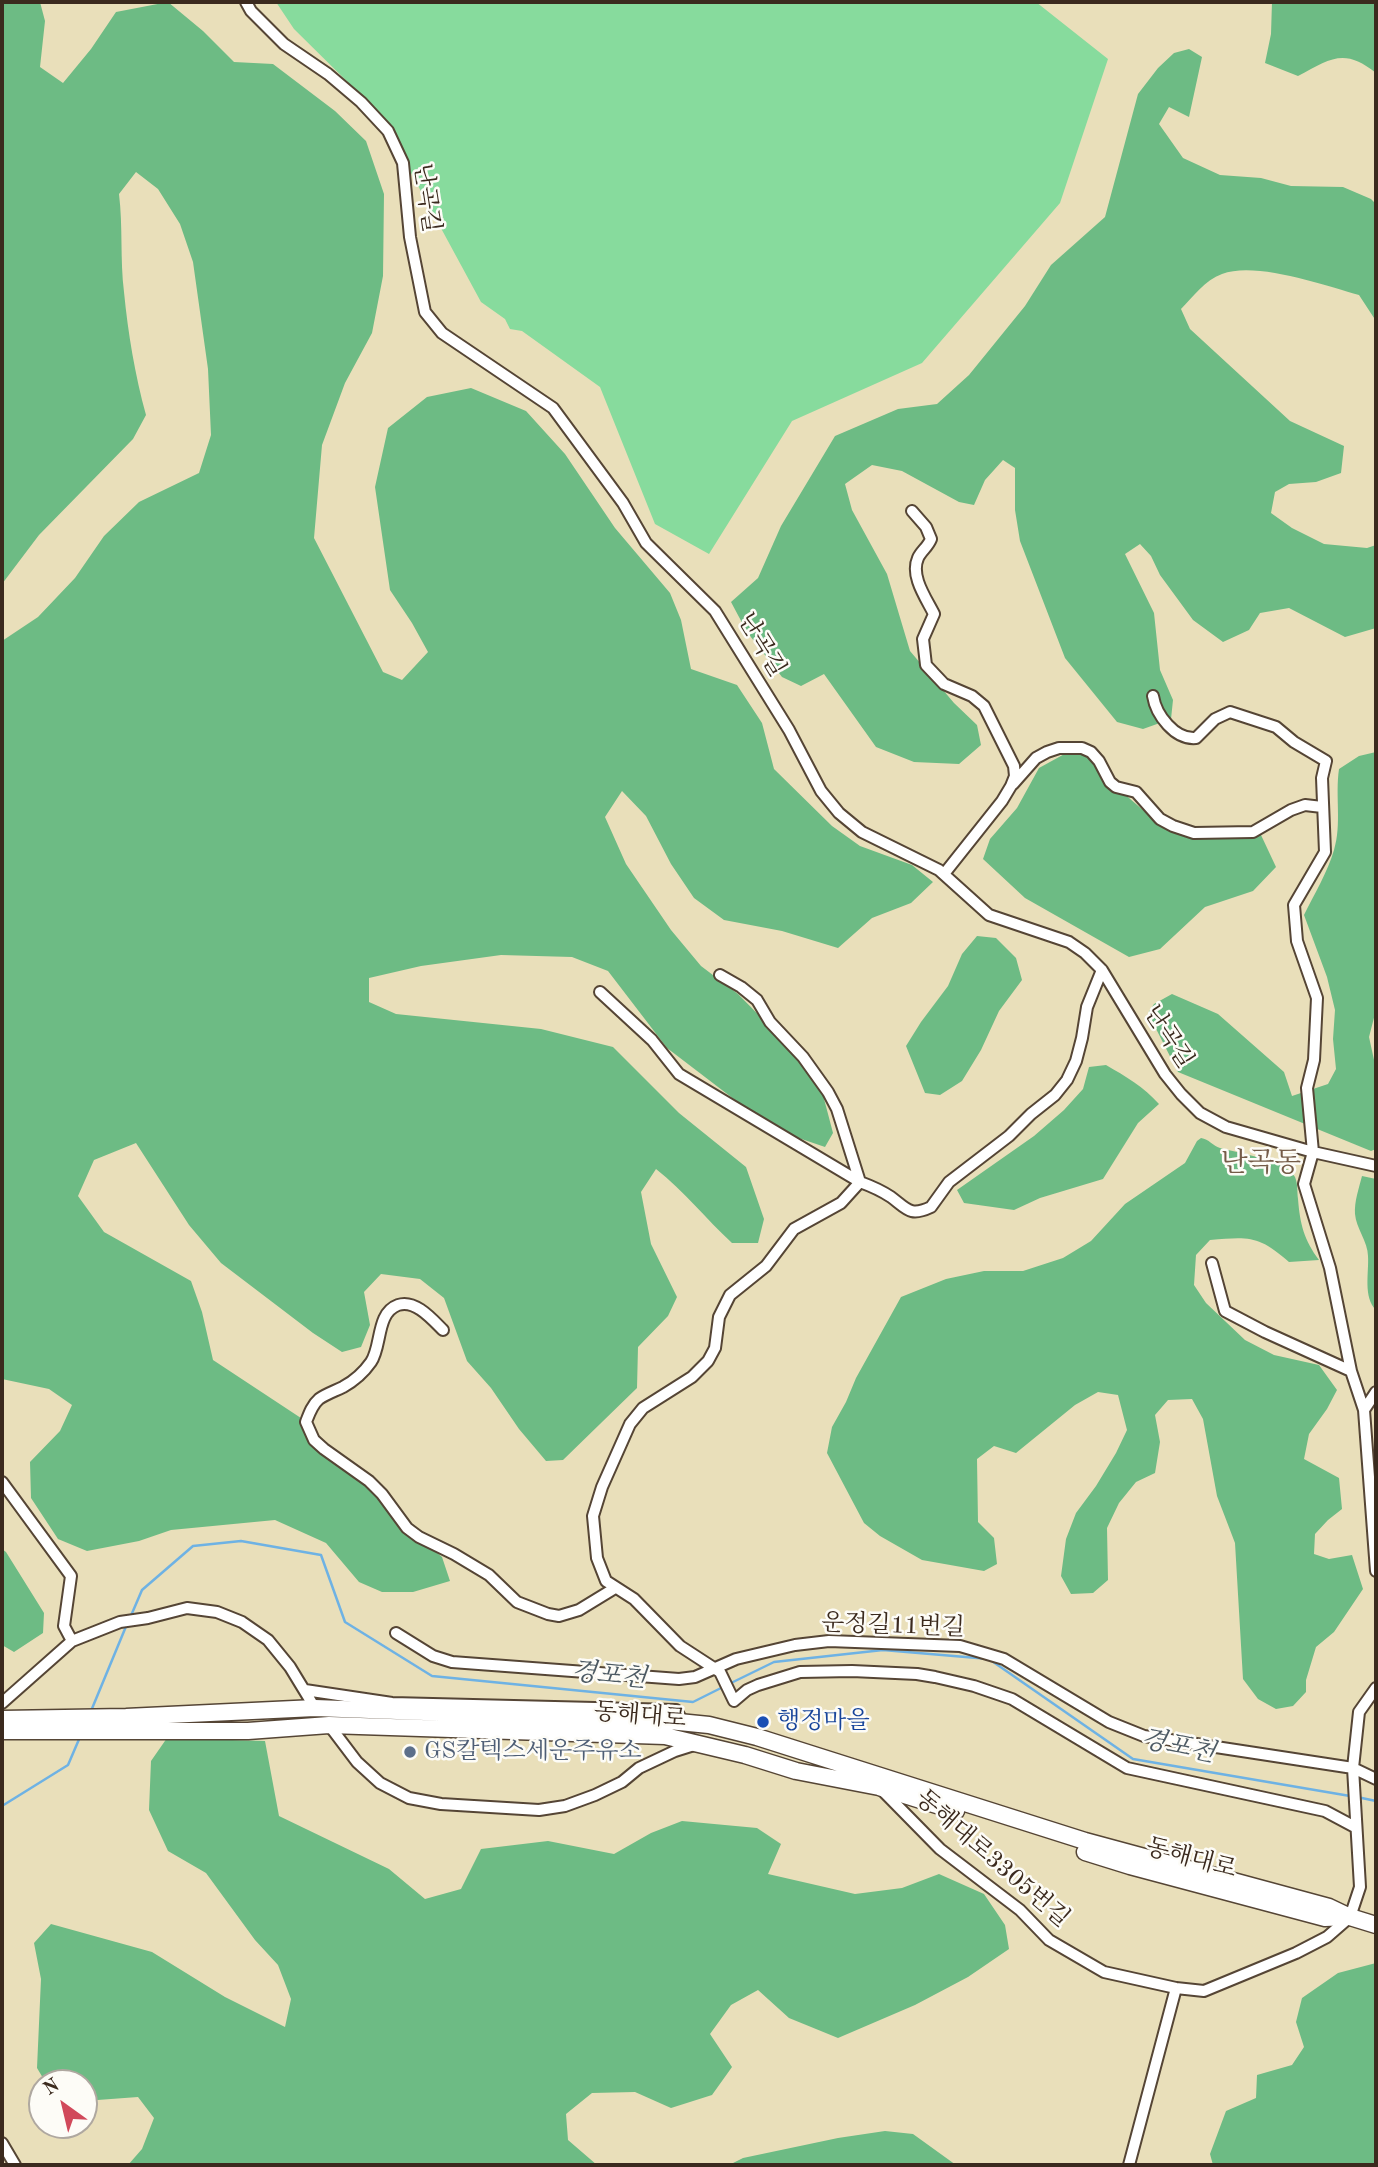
<!DOCTYPE html>
<html>
<head>
<meta charset="utf-8">
<style>
  body { margin:0 }
  #map { position:relative; width:1378px; height:2167px; overflow:hidden; background:#e9dfba; font-family:"Old Standard TT",serif }
  canvas { display:block }
  .frame { position:absolute; inset:0; border:4px solid #3b2a1e; pointer-events:none }
  .north { position:absolute; left:28px; top:2069px; width:70px; height:70px; box-sizing:border-box; background:#fdfcf7; border:2px solid #afa8a0; border-radius:50%; rotate:326deg; font-size:19px; font-weight:700; line-height:28px; text-align:center; color:#3b2a1e }
  .north::after { content:''; display:block; margin:auto; width:24px; height:32px; background:#d1495b; clip-path:polygon(50% 0,100% 100%,50% 72%,0 100%) }
</style>
</head>
<body>
<div id="map">
<canvas width="1378" height="2167"></canvas>
<div class="frame"></div>
<div class="north">N</div>
</div>
<script>
const ctx = document.querySelector('canvas').getContext('2d');
ctx.lineJoin = 'round';
function paint(path, color) { ctx.fillStyle = color; ctx.fill(path, 'evenodd'); }
function stroke(path, color, width, dash) { ctx.strokeStyle = color; ctx.lineWidth = width; ctx.lineCap = dash ? 'butt' : 'round'; ctx.setLineDash(dash || []); ctx.stroke(path); }
function write(font, color, halo, rows, align = 'center') {
  ctx.font = font + ' "Old Standard TT","Noto Serif KR",serif'; ctx.lineWidth = 5; ctx.setLineDash([]); ctx.textBaseline = 'middle'; ctx.strokeStyle = halo; ctx.fillStyle = color; for (const [text, x, y, turn = 0] of rows) {
    ctx.save(); ctx.translate(x, y); ctx.rotate((+turn || 0) * Math.PI / 180); ctx.textAlign = isNaN(turn) ? turn : align; if (halo) ctx.strokeText(text, 0, 0); ctx.fillText(text, 0, 0); ctx.restore();
  }
}
const green = new Path2D(`
  M276,2H1036L1108,59L1060,203L922,363L792,421L709,554L655,524L600,387L522,331L510,329L505,319L481,302L378,112L294,29Z`);
const forest = new Path2D(`
  M2,2H40L45,21L40,67L63,83L91,49L116,12L168,2L203,31L234,62L273,64L335,111L366,141L384,194L383,276L372,333L345,383L322,445L314,538L383,672L402,680L428,652L412,623L390,590L375,487L388,428L427,397L471,388L526,411L565,454L615,528L670,593L681,620L691,669L737,685L762,723L774,769L832,826L860,846L912,865L933,882L911,903L872,918L838,948L782,931L724,920L694,898L671,864L646,816L622,791L605,817L626,864L671,930L701,966L738,994L805,1062L823,1095L833,1133L825,1147L781,1132L739,1103L667,1048L608,971L572,957L501,955L421,966L369,978V1002L396,1014L541,1029L613,1047L679,1113L746,1167L764,1219L758,1243H732C706,1219 684,1191 656,1169L641,1192L651,1244L677,1297L668,1316L638,1347L637,1388L563,1460L546,1461L519,1429L491,1388L467,1361L444,1298L420,1279L381,1274L364,1292L370,1325L361,1347L342,1352L313,1333L221,1263L189,1225L136,1143L94,1160L78,1196L104,1232L191,1281L202,1312L213,1360L310,1424L344,1466L381,1497L409,1529L442,1557L450,1581L413,1592H382L359,1582L326,1543L275,1520L171,1530L139,1541L87,1551L58,1539L31,1498L30,1462L60,1431L72,1405L49,1389L2,1379V641L38,617L75,578L104,536L139,502L199,473L211,435L208,369L193,262L180,224L158,189L136,172L119,194C123,227 120,259 124,292C128,333 135,375 146,415L133,439L39,535L2,584Z
  M1272,2H1376V73C1344,47 1330,59 1298,76L1265,63L1271,34Z
  M1189,49L1202,57L1189,117L1169,107L1159,124L1183,158L1220,175L1261,178L1291,186L1343,187L1371,199L1376,204V321L1359,295C1324,285 1255,261 1222,274C1205,280 1193,297 1181,309L1190,329L1290,421L1344,446L1341,473L1316,482L1289,484L1275,492L1271,513L1292,528L1324,544L1367,548L1376,545V628L1345,637L1289,608L1260,613L1249,630L1223,642L1193,620L1160,575L1151,556L1140,544L1125,554L1154,613L1160,670L1173,700L1171,719L1143,729L1117,722L1065,658L1020,541L1015,510V468L1003,460L985,480L974,505L959,502L902,471L872,465L845,484L852,510L887,574L910,651L954,703L977,725L981,745L959,764L914,762L876,747L824,674L801,686L782,677L747,632L731,602L758,578L781,526L835,436L898,409L937,404L969,375L1025,306L1051,265L1105,217L1138,94L1158,68L1174,53Z
  M1079,746L1121,791L1159,824L1207,835L1246,831L1261,835L1276,867L1253,891L1205,907L1160,949L1129,957L1025,898L983,859L990,839L1017,808L1039,768Z
  M1376,752V1010L1369,1037L1376,1069V1149L1371,1151L1178,1072L1148,1013L1154,1004L1172,994L1218,1014L1284,1072L1292,1096L1328,1084L1336,1069L1333,1039L1335,1010L1327,977L1304,915C1314,895 1328,871 1334,850C1342,824 1335,796 1339,769L1359,756Z
  M977,936L996,938L1016,958L1022,980L999,1011L981,1050L962,1081L940,1095L925,1093L906,1046L921,1022L948,986L962,954Z
  M1106,1065C1125,1076 1144,1087 1159,1104L1138,1123L1103,1179L1040,1198L1014,1210L964,1203L957,1190L1034,1136L1064,1110L1083,1089L1089,1067Z
  M1201,1138C1209,1139 1213,1146 1220,1148C1238,1153 1286,1160 1295,1177C1298,1184 1297,1192 1298,1199C1300,1224 1304,1240 1319,1260L1289,1262C1258,1235 1249,1237 1210,1240L1196,1255L1194,1285L1206,1303L1245,1340L1274,1355L1319,1365L1337,1390L1327,1409L1309,1434L1304,1459L1339,1478L1342,1509L1328,1520L1315,1534L1314,1554L1329,1559L1352,1555L1363,1589L1334,1632L1316,1647L1306,1680V1692L1293,1706L1276,1709L1258,1699L1243,1679L1235,1543L1217,1496L1203,1419L1192,1399L1168,1400L1155,1415L1160,1442L1155,1473L1136,1482L1119,1503L1107,1528L1108,1580L1093,1593L1071,1594L1061,1576L1066,1539L1076,1513L1096,1486L1116,1453L1127,1430L1118,1395L1098,1392L1075,1405L1016,1453L994,1446L977,1459L978,1522L994,1538L997,1564L984,1571L922,1560L880,1536L864,1523L827,1453L832,1427L846,1402L856,1378L901,1297L946,1279L984,1271H1023L1063,1258L1091,1241L1125,1204L1185,1163L1197,1141Z
  M1362,1176L1376,1179V1310C1363,1297 1369,1273 1368,1256C1368,1242 1356,1228 1355,1214C1354,1202 1359,1188 1362,1176Z
  M2,1549L6,1552L44,1613L43,1633L14,1652L2,1645Z
  M167,1738L265,1741L279,1816L389,1869L425,1899L461,1889L481,1849L548,1841L614,1854L651,1833L682,1821L757,1828L781,1844L768,1874L855,1894L902,1888L939,1874L984,1894L1005,1925L1009,1949L968,1977L915,2005L838,2038L789,2018L758,1990L731,2005L710,2034L732,2067L712,2095L671,2108L635,2092L592,2093L566,2114L568,2140L597,2165H128L142,2149L154,2118L138,2097L84,2101V2083H46L37,2068L41,1979L34,1943L51,1924L152,1952L225,1997L285,2027L291,1999L278,1965L255,1940L206,1873L168,1851L149,1810L151,1761Z
  M1376,1963V2165H1213L1210,2154L1226,2111L1256,2098L1257,2075L1292,2065L1304,2047L1296,2022L1302,1998L1338,1973Z
  M885,2131L913,2134L956,2165H729L743,2158L838,2138Z`);
const stream = new Path2D(`
  M130,1618L142,1590L193,1546L241,1541L321,1555L345,1622L432,1676L693,1702L723,1687
  M729,1684L774,1662L883,1650L989,1659L1133,1759L1350,1796
  M91,1711L127,1624
  M1357,1797L1376,1801
  M2,1806L68,1765L80,1737`);
const minor = new Path2D(`
  M246,2L251,11L284,44L328,74L361,102L388,131L403,163L410,237L425,312L442,333L553,408L623,503L646,543L715,611L789,730L821,791L839,813L862,832L939,870L989,915L1069,942L1085,953L1102,970L1165,1074L1181,1094L1200,1113L1226,1127L1313,1152L1376,1166
  M912,511L926,527L931,539C928,547 921,551 918,558C910,576 926,598 934,614L923,639L926,665L944,684L972,696L984,706L1014,766L1015,776L1011,786L1002,801L944,874
  M1153,696C1156,715 1175,740 1196,738L1215,719L1230,712L1276,727L1294,742L1326,761L1322,778L1325,852L1294,905L1297,941L1317,998L1314,1060L1307,1088L1313,1152L1304,1184L1330,1268L1351,1371L1364,1410L1376,1571
  M1013,784L1036,758L1047,752L1059,748H1082L1091,752L1099,761L1110,782L1116,787L1136,792L1160,819L1173,826L1194,833L1253,832L1291,810L1305,805L1322,807
  M720,975L741,987L757,1000L770,1022L803,1057L828,1092L837,1109L860,1182
  M600,992L652,1040L679,1074L860,1182C871,1186 882,1191 891,1197C907,1209 910,1217 931,1207L949,1182L1009,1136L1031,1114L1055,1095L1067,1080L1076,1061L1082,1038L1087,1007L1102,970
  M860,1182L841,1203L794,1229L766,1266L730,1295L719,1317L715,1348L708,1361L692,1377L643,1408L630,1424L602,1487L593,1516L597,1558L606,1581L634,1599L680,1646L720,1672L734,1701L747,1690L758,1685L800,1672L852,1671L917,1674L935,1677L974,1686L1012,1699L1127,1768L1325,1811L1355,1827
  M1212,1263L1225,1311L1265,1332L1351,1371
  M443,1330C432,1319 415,1299 398,1305C376,1313 382,1346 371,1362C364,1372 354,1381 343,1387C335,1391 326,1394 319,1399C312,1405 309,1414 306,1422L314,1440L324,1449L369,1481L382,1494L407,1528L419,1537L454,1554L489,1575L517,1602L548,1614L559,1616L579,1610L615,1588
  M1364,1410L1376,1392
  M2,1482L71,1576L64,1626L72,1641
  M396,1633L433,1656L452,1662L679,1679L695,1677L736,1659L795,1645L829,1641L960,1646L1004,1659L1109,1722L1144,1736L1353,1768L1376,1779
  M305,1690L392,1703L676,1710L683,1722
  M2,1703L72,1641L120,1622L148,1618L187,1608L217,1612L242,1622L268,1640L290,1667L315,1708
  M329,1725L357,1762L380,1783L409,1798L441,1804L539,1810L565,1806L595,1795L622,1782L639,1768L675,1751L694,1745
  M882,1790L940,1849L1020,1910L1049,1940L1104,1972L1176,1988L1204,1991L1296,1953L1327,1937L1350,1917L1360,1887L1353,1768L1359,1712L1376,1688
  M2,2143L15,2165
  M1129,2165L1176,1988`);
const highway = new Path2D(`
  M2,1719L126,1717L315,1708L669,1721L709,1725L757,1737L1085,1841L1329,1907L1350,1917L1376,1925
  M2,1731H248L329,1725L665,1736L745,1755L796,1771L879,1787L956,1811
  M1085,1852L1130,1866L1325,1918L1347,1917`);
const markers = [
  [763,1722,7,"#1a4fb4"],
  [410,1752,7,"#5c6f8a"]
];
const streetNames = [
  ["난곡길",426,198,82],
  ["난곡길",761,645,59],
  ["난곡길",1168,1037,57],
  ["운정길11번길",893,1626,2],
  ["동해대로",640,1716,5],
  ["동해대로3305번길",992,1859,41],
  ["동해대로",1191,1859,15]
];
const transitNames = [
  ["행정마을",777,1722]
];
const serviceNames = [
  ["GS칼텍스세운주유소",424,1752]
];
const waterNames = [
  ["경포천",609,1676,6],
  ["경포천",1178,1747,12]
];
const quarterNames = [
  ["난곡동",1261,1164]
];
paint(green, '#87db9d');
paint(forest, '#6dbb84');
stroke(stream, '#6eb2e4', 2.5);
stroke(minor, '#554535', 14);
stroke(highway, '#554535', 19);
stroke(minor, '#fff', 10);
stroke(highway, '#fff', 16);
for (const [x, y, r, color] of markers) { const dot = new Path2D(); dot.arc(x, y, r, 0, 2 * Math.PI); ctx.fillStyle = color; ctx.fill(dot); stroke(dot, '#fdfcf7', 2.5); }
write('24px', '#3b2a1e', '#fdfcf7', streetNames);
write('24px', '#164399', '#fdfcf7', transitNames, 'left');
write('24px', '#4e5e75', '#fdfcf7', serviceNames, 'left');
write('italic 26px', '#4d5a63', '#fdfcf7', waterNames);
write('28px', '#745b47', '#fdfcf7', quarterNames);
</script>
</body>
</html>
